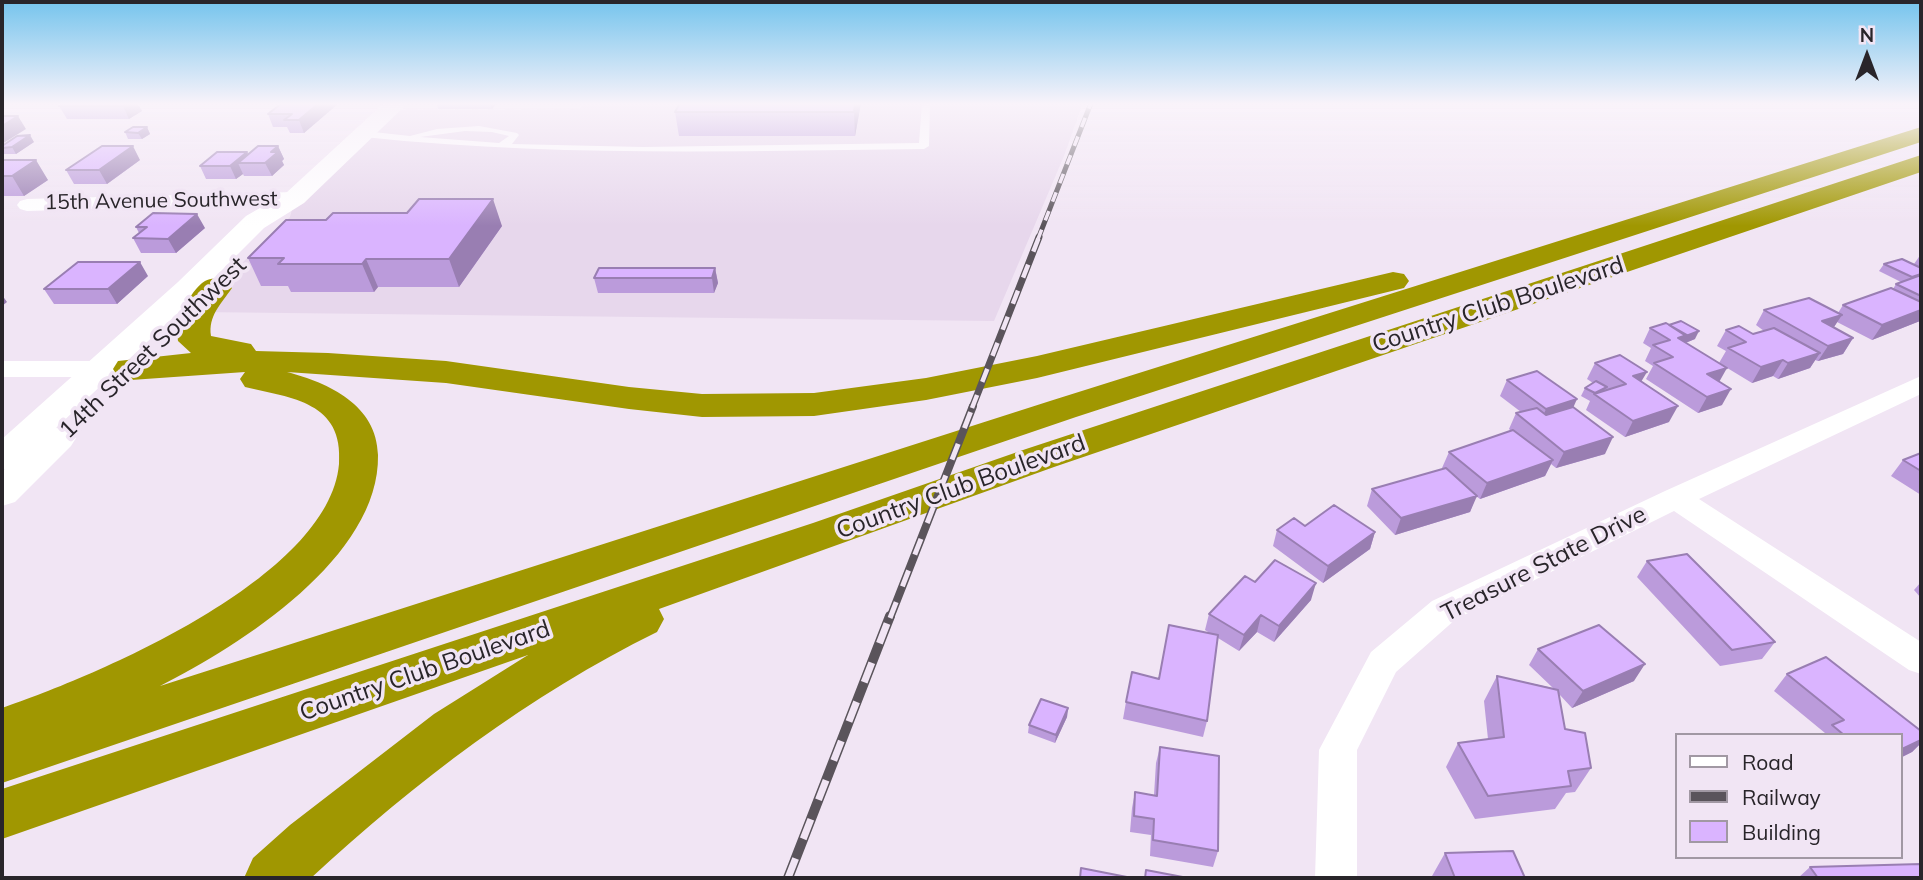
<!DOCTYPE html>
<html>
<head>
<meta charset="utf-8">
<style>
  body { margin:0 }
  #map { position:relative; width:1923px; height:880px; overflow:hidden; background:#f1e5f4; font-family:Mulish,sans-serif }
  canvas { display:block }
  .frame { position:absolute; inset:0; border:4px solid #29252a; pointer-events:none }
  .legend { position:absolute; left:1675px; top:733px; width:228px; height:126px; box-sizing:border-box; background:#f1e5f4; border:2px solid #a198a3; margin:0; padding:9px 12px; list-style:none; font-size:21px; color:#29252a }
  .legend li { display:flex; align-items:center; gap:14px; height:35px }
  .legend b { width:35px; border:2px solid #a198a3 }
  .north { position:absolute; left:1832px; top:21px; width:70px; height:70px; -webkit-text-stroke:5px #f1e5f4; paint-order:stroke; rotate:0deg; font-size:19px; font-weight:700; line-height:28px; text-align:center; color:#29252a }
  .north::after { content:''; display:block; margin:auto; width:24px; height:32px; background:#29252a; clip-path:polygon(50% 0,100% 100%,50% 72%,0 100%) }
</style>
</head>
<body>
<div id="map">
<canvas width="1923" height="880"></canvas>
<div class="frame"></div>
<ul class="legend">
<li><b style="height:9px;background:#fff"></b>Road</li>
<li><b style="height:9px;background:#5a545b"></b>Railway</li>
<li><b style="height:19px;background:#dab4ff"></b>Building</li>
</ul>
<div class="north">N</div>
</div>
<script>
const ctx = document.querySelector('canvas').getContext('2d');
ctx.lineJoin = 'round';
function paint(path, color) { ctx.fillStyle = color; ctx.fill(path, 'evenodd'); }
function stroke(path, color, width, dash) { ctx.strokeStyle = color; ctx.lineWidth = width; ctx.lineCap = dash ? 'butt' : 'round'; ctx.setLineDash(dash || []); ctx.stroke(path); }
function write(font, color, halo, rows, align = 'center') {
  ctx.font = font + ' Mulish,sans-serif'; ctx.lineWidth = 7; ctx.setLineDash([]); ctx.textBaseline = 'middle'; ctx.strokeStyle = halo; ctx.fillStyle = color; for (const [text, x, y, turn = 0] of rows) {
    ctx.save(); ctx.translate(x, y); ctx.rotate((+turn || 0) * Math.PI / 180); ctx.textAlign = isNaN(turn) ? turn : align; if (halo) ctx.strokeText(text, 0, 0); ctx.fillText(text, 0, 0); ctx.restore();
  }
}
const built = new Path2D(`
  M583,103H1083L1064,156L994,321L198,312L216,288L290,217L295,198L389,110L579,109Z`);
const service = new Path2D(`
  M922,103H930L929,146L924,149C737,151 550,157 364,137L359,134L364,131L410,136L437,129L479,126L517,133L519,135L512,144L643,147L919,143ZM465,131L492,132L509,136L499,143L420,137Z`);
const minor = new Path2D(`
  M295,192L302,194L305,198L302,202L27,211L20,209L17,205L20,201L27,199Z
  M2,361H98L107,364L111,369L107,374L98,377H2Z
  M1921,376V394L1699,499L1921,642V674L1909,670L1674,511L1456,619L1396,672L1357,750V878H1315L1319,750L1371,652L1432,601L1665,491Z`);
const tertiary = new Path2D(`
  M384,103H408L304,203L264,228L198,294L56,428L71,430L76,438L71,446L15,502L2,506V472L5,469L2,470V439L178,282L246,216L286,193Z`);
const motorway = new Path2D(`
  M1921,127V142L1076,417L2,783V708C96,676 329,578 339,464C344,402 292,398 245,387L240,379L245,372L131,380L118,377L113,369L118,361L191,353L178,341C175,323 189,291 205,281C212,277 220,279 227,281L232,288C221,304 208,316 211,336L251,344L256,351L328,353L446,361L629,387L702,394L814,393L926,378L1037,356L1393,272L1404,274L1409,281L1404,288L1037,378L926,400L814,416L702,417L629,409L446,383L287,372C329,383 377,405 378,455C380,557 241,645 160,686L1050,401Z
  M1921,155V172L1054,467L659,609L664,619L657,632C529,695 416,781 311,878H244L253,858L290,825L434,714L528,655L2,839V789L813,523L1026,449Z`);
const railFar3 = new Path2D(`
  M1038,239L1091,103`);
const railFar2 = new Path2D(`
  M972,408L1039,237`);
const railFar1 = new Path2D(`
  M890,618L973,406`);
const rail = new Path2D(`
  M788,878L890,616`);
const wall = new Path2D(`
  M137,103L142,111L129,119H67L59,106Z
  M339,103L304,133H290L287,127H273L268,114Z
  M436,103H497L492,109H438Z
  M861,103L855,136H679L675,112Z
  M147,127L150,134L142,139H128L125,132Z
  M34,142L16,154H3L2,152V146Z
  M278,146L284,159L282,161L284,165L272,176H244L243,174L236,179H206L200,166L247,152L248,154Z
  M2,160L48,180L24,196H2Z
  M140,160L107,184H74L66,170Z
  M326,220L502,226L459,287H378L374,292H291L288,286H261L248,258Z
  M136,227L205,228L176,253H141L133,238L139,233Z
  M1921,254V319L1920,321L1872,340L1837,322L1834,327L1853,338L1843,354L1818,361L1815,360L1810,368L1778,379L1773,376L1752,383L1719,363L1726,351L1717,346L1726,330L1753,334L1764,331L1756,325L1764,310L1838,313L1843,305L1893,289L1896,284L1901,282L1879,271L1884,264H1914Z
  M715,268L718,283L714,293H598L594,278Z
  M148,276L117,304H54L44,289Z
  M1650,328L1695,339L1685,343L1719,382L1722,405L1698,413L1646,379L1653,366L1645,361L1651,348L1643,343Z
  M1595,363L1641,382L1669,422L1625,437L1586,410L1590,401L1581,396L1585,388L1593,383L1587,379Z
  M1507,380L1573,408L1605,454L1556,468L1551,464L1545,476L1480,499L1476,496L1470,512L1395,535L1367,506L1372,489L1443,469L1442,468L1449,452L1511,431L1509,429L1516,413L1521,412L1500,396Z
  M1921,453V495L1891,476L1903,460Z
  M1305,526L1375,532L1370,549L1323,583L1273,546L1277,530Z
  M1647,561L1775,642L1762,659L1720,666L1637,577Z
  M1255,582L1311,600L1274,642L1257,632L1239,651L1218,638L1207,721L1203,737L1123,719L1126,702L1159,679L1211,634L1205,630L1209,614Z
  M1921,582V598L1914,590Z
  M1538,649L1634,681L1572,708L1559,694L1565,729L1591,768L1575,792L1566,793L1555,809L1475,819L1446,767L1458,743L1488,739L1484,701L1497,676L1553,688L1529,665Z
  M1787,674L1921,731V743L1912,752L1900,758V735H1824L1825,733L1774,691Z
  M1068,708L1067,717L1055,743L1028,733L1029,725Z
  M1160,747L1218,851L1213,867L1150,856L1151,835L1130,832L1132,808L1135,792L1154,795L1156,763Z
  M1445,853L1525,878H1433L1432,876Z
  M1810,867L1921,878H1798Z`);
const shadedWall = new Path2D(`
  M128,103H137L142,111L129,119L123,106Z
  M319,103H339L304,133L299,120Z
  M490,103H497L492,109Z
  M855,103H861L855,136L854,112Z
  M18,116L26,129L2,144V126Z
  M147,127L150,134L142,139L138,133Z
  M30,135L34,142L16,154L12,147Z
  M133,146L140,160L107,184L99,170Z
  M278,146L284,159L282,161L284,165L272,176L265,163L271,152Z
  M247,152L252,163H238L243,174L236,179L230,166Z
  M36,160L48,180L24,196L12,176Z
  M493,199L502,226L459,287L449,259Z
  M197,214L205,228L176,253L168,239Z
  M366,259L378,287L374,292L362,264Z
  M140,262L148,276L117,304L108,289Z
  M715,268L718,283L714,293L712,278Z
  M2,295L7,302L2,306Z
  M1921,310V319L1920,321L1872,340L1882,325Z
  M1842,315L1832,330L1822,321Z
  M1699,331L1695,339L1683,344L1678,338Z
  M1853,338L1843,354L1818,361L1828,346Z
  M1820,353L1810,368L1778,379L1788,363Z
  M1783,360L1773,376L1752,383L1761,367Z
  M1727,368L1718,384L1707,374Z
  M1647,372L1638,387L1633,376Z
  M1731,389L1722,405L1698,413L1707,397Z
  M1577,399L1570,415L1539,425L1546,409Z
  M1678,406L1669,422L1625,437L1633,421Z
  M1613,437L1605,454L1556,468L1564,452Z
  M1553,460L1545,476L1480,499L1487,483Z
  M1477,496L1470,512L1395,535L1401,518Z
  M1375,532L1370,549L1323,583L1328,566Z
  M1316,583L1311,600L1274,642L1279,626Z
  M1261,615L1257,632L1239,651L1244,635Z
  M1645,664L1634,681L1572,708L1583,691Z
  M1068,708L1067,717L1055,743L1056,735Z
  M1921,740V743L1912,752L1900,758V750Z`);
const building = new Path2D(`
  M65,103H128L123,106H59Z
  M282,103H319L299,120H284L292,114H268Z
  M680,103H855L854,112H675Z
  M2,116H18L2,126Z
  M133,127H147L138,133L125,132Z
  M30,135L12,147L2,148V146L17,136Z
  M102,146H133L99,170H66Z
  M258,146H278L271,152H278L265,163H238Z
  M217,152H247L230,166H200Z
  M2,160H36L12,176H2Z
  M419,199H493L449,259H366L362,264H278L284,258H248L286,220H326L333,213H407Z
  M153,213L197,214L168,239L133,238L147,227H136Z
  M1902,259L1921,268V274L1912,277L1884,264Z
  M78,262H140L108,289H44Z
  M599,268H715L712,278H594Z
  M1921,275V296L1896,284Z
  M1891,288L1921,302V310L1882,325L1843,305Z
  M1809,298L1842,315L1822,321L1853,338L1828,346L1764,310Z
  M1681,321L1699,331L1686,336L1669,325Z
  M1666,323L1687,335L1678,338L1727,368L1707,374L1731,389L1707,397L1654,363L1673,357L1653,345L1670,340L1650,328Z
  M1739,326L1753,334L1774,328L1820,353L1788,363L1783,360L1761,367L1728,348L1746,342L1726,330Z
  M1620,355L1647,372L1633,376L1678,406L1633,421L1594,394L1626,384L1595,363Z
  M1537,371L1577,399L1546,409L1507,380Z
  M1596,381L1607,387L1595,393L1585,388Z
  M1573,407L1613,437L1564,452L1516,413L1537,408L1546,415Z
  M1513,430L1553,460L1487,483L1449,452Z
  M1921,453V471L1903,460Z
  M1446,468L1477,496L1401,518L1372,489Z
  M1334,505L1375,532L1328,566L1277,530L1294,518L1305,526Z
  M1687,554L1775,642L1732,650L1647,561Z
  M1275,560L1316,583L1279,626L1261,615L1244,635L1209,614L1245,576L1255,582Z
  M1169,625L1218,635L1207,721L1126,702L1132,672L1159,679Z
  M1599,625L1645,664L1583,691L1538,649Z
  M1826,657L1921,731V740L1900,750V735H1844L1832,725L1844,720L1787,674Z
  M1497,676L1558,690L1565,729L1585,733L1591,768L1568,771L1571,786L1488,796L1458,743L1504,737Z
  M1041,699L1068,708L1056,735L1029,725Z
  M1160,747L1219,756L1218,851L1153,840L1154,819L1134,816L1135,792L1157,796Z
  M1513,851L1525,878H1455L1445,853Z
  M1921,864V878H1818L1810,867Z
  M1081,868L1132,878H1080Z
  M1146,870L1188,878H1145Z`);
const farStreetnames = [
  ["15th Avenue Southwest",161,201,-1]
];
const streetNames = [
  ["Country Club Boulevard",1498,305,-18],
  ["14th Street Southwest",153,348,-44],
  ["Country Club Boulevard",961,487,-20],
  ["Treasure State Drive",1544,564,-27],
  ["Country Club Boulevard",425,671,-19]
];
paint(built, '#e7d7ec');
paint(service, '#fff');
paint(minor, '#fff');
paint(tertiary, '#fff');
paint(motorway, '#a09701');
stroke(railFar3, '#5a545b', 5);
stroke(railFar2, '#5a545b', 7);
stroke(railFar1, '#5a545b', 8);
stroke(rail, '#5a545b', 10);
stroke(railFar3, '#f1e5f4', 3.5, [10]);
stroke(railFar2, '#f1e5f4', 4.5, [14]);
stroke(railFar1, '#f1e5f4', 5, [17]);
stroke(rail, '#f1e5f4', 7, [21]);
paint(wall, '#bb9bdb');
paint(shadedWall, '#997eb2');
paint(building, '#dab4ff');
stroke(building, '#997eb2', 2);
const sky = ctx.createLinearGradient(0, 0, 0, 226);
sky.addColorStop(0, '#75c4ed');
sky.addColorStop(0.46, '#f9f3fa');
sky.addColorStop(1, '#f9f3fa00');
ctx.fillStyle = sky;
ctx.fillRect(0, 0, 1923, 226);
write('21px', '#29252a', '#f1e5f4', farStreetnames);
write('24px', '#29252a', '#f1e5f4', streetNames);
</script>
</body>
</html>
